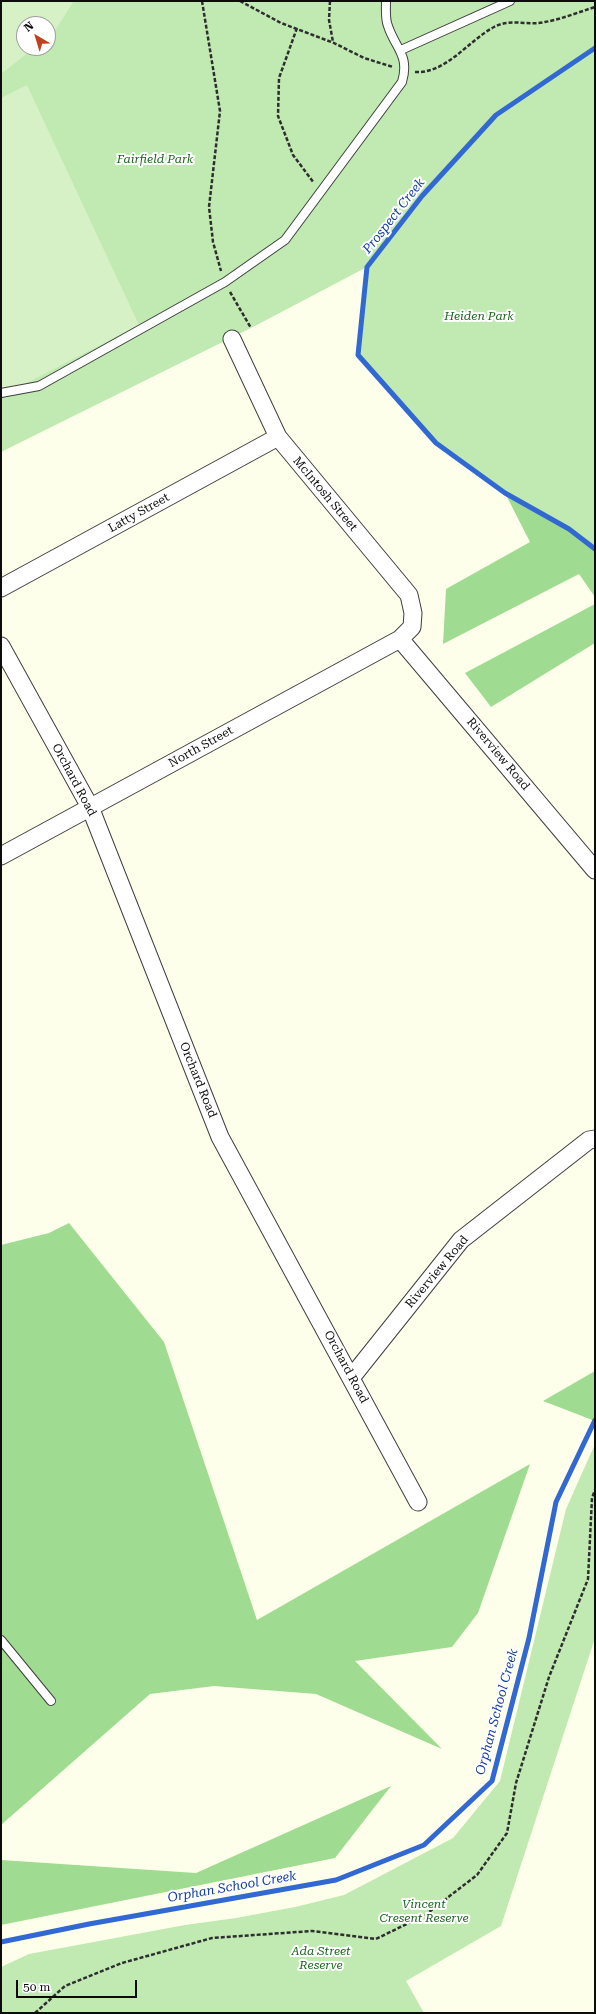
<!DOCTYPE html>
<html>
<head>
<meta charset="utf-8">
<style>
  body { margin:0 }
  #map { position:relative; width:596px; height:2014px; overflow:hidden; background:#feffea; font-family:"Roboto Serif",serif }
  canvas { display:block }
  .frame { position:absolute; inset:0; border:2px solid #0c0c0c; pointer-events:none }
  .north { position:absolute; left:16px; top:16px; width:40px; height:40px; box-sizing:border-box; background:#fff; border:1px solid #9e9e9e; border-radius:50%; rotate:322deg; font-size:11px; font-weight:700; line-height:16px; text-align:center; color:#0c0c0c }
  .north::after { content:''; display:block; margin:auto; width:14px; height:18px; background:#c0411f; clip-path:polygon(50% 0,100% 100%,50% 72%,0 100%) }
  .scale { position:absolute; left:16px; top:1980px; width:121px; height:18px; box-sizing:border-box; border:2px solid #0c0c0c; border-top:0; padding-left:5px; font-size:12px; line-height:14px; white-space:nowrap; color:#0c0c0c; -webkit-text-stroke:3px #fff; paint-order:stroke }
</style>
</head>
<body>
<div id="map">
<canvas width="596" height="2014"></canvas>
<div class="frame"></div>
<div class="north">N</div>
<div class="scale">50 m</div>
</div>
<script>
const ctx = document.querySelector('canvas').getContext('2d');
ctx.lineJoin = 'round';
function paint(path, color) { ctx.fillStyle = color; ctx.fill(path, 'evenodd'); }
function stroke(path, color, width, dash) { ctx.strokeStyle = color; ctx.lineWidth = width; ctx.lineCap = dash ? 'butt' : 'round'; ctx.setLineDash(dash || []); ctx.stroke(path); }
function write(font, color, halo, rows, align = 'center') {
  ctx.font = font + ' "Roboto Serif",serif'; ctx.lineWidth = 4; ctx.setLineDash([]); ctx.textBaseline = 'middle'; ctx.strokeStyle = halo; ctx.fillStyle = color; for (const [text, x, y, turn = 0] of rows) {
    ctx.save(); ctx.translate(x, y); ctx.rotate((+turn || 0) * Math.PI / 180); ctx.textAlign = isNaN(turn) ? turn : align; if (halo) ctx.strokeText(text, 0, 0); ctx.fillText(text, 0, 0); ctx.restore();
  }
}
const green = new Path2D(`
  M1,1H595V549L569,529L505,493L436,443L358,355L367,267L251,328L1,452ZM24,24H48V48H24Z
  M595,1444V1638L501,1926L406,1981L424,2013H1V1967L29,1954L185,1925L236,1918L295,1907L344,1895L453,1838L500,1781L566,1509Z`);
const forest = new Path2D(`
  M505,493L569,529L595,549V597L579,574L443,644L446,589L530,542Z
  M595,604V643L491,707L465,673Z
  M69,1223L164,1342L257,1620L530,1464L478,1613L452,1647L355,1661L442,1749L316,1694L214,1686L150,1694L1,1825V1245L49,1233Z
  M595,1371V1421L543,1401Z
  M391,1786L335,1858L1,1925V1860L196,1873Z`);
const pitch = new Path2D(`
  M1,1H74L54,32L48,37V24H24V48H34L1,74Z
  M27,85L139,325L19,387L1,389V98Z`);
const stream = new Path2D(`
  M595,48L496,115L422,196L367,267L358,355L436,443L505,493L569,529L595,549
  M1,1942L89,1924L336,1880L424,1845L492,1781L529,1638L556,1502L595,1420`);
const path = new Path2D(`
  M202,1L220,111L209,207L213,242L221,271
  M240,1L281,23L334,43L364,58L393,67
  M330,1L329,20L333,42
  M297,28L279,78L278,116L293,155L314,183
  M415,72C446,74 469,40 494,27C510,18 528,26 545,22C562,19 579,12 595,7
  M230,292L251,328
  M35,2013L65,1986L122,1963L212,1938L312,1931L376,1939L425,1915L477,1875L507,1833L516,1783L549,1677L588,1579L592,1498L595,1490`);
const lane = new Path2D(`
  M401,50L510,1
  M1,393L39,386L225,282L285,240L402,82C410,55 395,48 388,26C385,19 386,9 386,1
  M1,1640L51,1701`);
const street = new Path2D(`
  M1,588L278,437
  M400,639L595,870
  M1,646L90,807L220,1137L418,1502
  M1,856L400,639L412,627L413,613L409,595L278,437L232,339
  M351,1378L461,1240L589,1140L595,1139`);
const parkNames = [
  ["Fairfield Park",155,159],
  ["Heiden Park",479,316],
  ["Vincent",424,1904],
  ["Cresent Reserve",424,1918],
  ["Ada Street",321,1951],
  ["Reserve",321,1965]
];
const streetNames = [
  ["McIntosh Street",325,494,50],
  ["Latty Street",139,513,-29],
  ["North Street",201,747,-29],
  ["Riverview Road",498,754,50],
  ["Orchard Road",74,780,62],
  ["Orchard Road",198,1080,68],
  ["Riverview Road",437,1272,-50],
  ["Orchard Road",346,1367,62]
];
const waterNames = [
  ["Prospect Creek",394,216,-52],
  ["Orphan School Creek",497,1712,-75],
  ["Orphan School Creek",232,1887,-10]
];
paint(green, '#c1eab3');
paint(forest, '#9fdc91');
paint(pitch, '#d6f1c5');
stroke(stream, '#3168d2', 5);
stroke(lane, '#3f3f3f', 10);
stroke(street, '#3f3f3f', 19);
stroke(path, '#2e2e2e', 2.5, [4, 2]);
stroke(lane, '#fff', 8);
stroke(street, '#fff', 17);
write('italic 12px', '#1a651e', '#fff', parkNames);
write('12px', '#0c0c0c', '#fff', streetNames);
write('italic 13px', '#113ca1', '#fff', waterNames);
</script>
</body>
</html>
